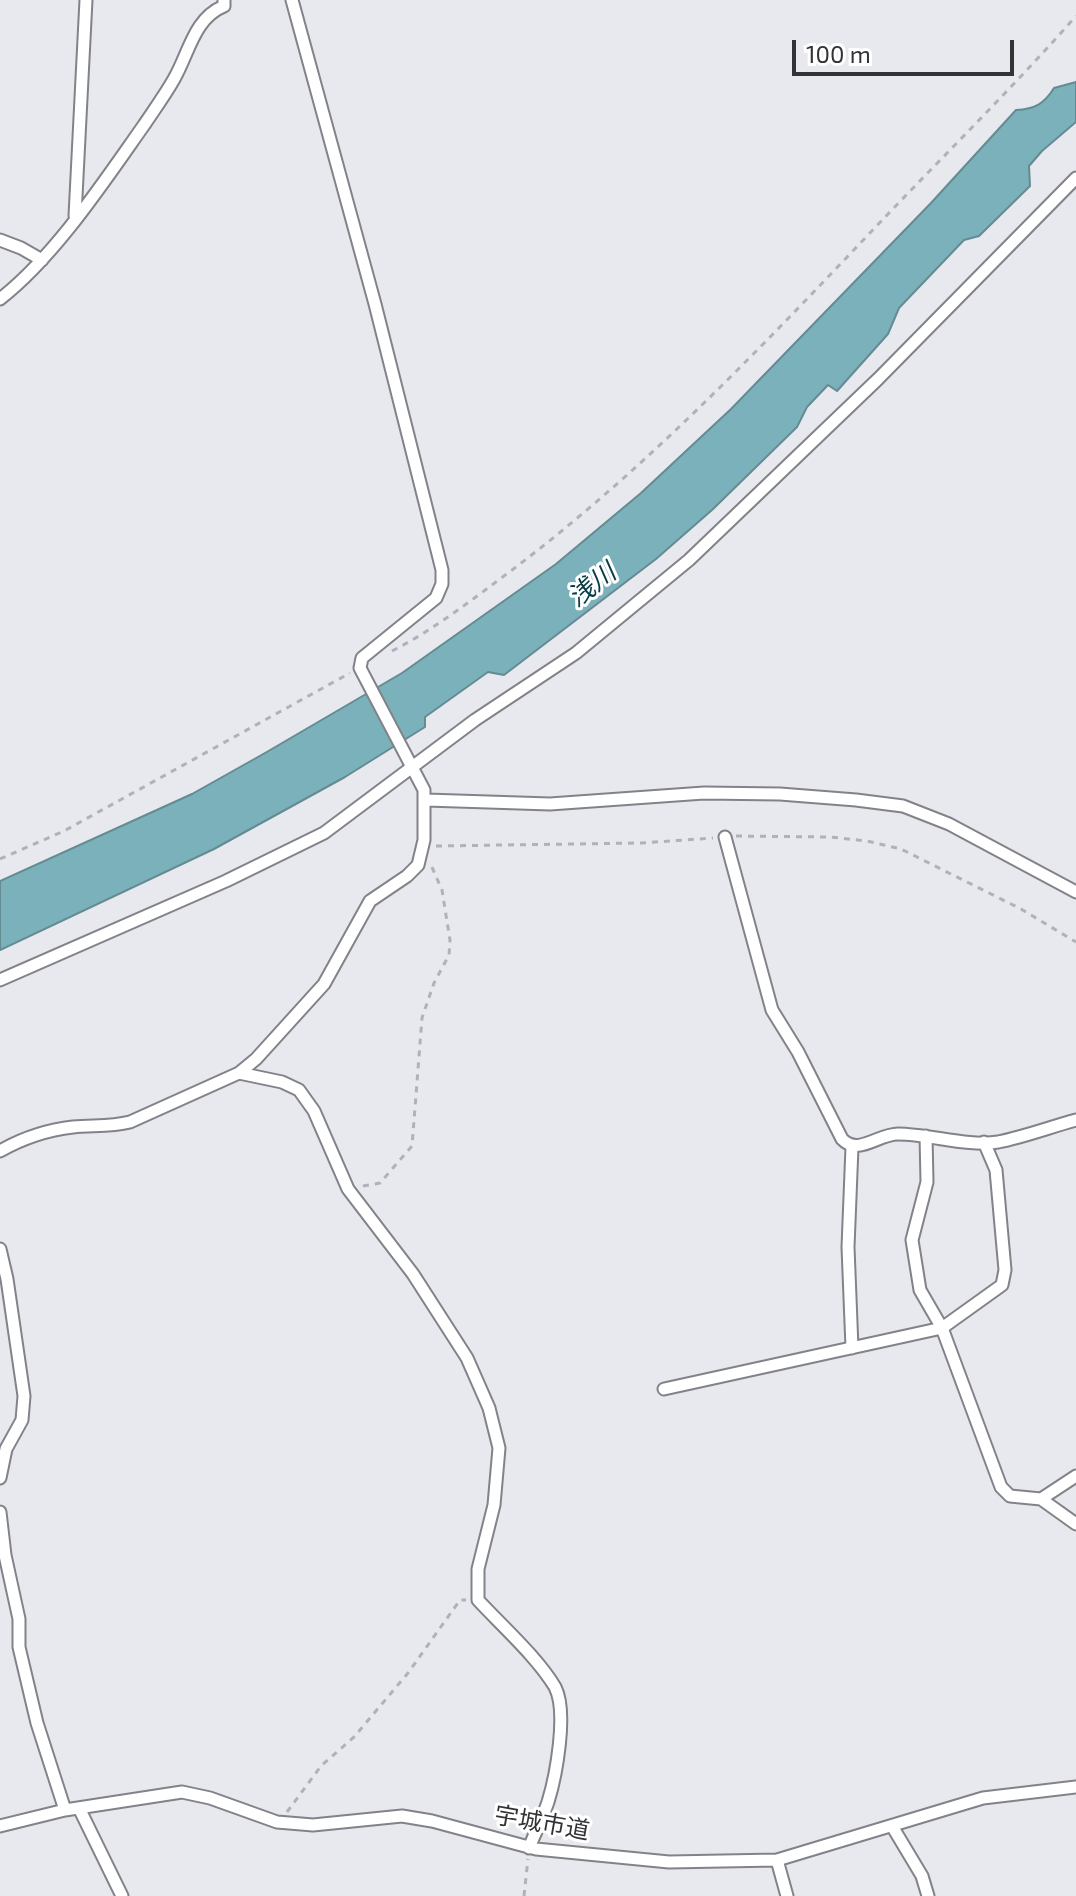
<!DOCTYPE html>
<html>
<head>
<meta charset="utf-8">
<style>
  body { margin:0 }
  #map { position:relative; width:1076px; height:1896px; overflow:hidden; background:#e7e9ef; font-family:"Exo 2",sans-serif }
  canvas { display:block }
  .scale { position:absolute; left:792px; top:40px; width:222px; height:36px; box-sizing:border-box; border:4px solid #333336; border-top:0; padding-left:10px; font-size:24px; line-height:28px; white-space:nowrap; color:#333336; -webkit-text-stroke:6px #fff; paint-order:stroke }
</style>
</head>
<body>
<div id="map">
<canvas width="1076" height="1896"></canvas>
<div class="scale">100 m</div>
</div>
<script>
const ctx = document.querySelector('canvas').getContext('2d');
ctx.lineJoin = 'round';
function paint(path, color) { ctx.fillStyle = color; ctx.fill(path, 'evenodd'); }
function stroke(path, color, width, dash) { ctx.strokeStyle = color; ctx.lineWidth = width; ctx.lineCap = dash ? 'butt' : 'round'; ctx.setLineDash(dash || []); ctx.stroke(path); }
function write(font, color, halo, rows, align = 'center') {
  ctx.font = font + ' "Exo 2","Noto Sans JP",sans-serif'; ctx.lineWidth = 6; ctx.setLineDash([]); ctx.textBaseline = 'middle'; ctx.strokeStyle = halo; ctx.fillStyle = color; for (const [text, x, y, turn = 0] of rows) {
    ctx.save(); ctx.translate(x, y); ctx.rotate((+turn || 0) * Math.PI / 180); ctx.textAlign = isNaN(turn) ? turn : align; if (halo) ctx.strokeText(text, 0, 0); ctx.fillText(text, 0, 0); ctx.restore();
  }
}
const water = new Path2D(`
  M1076,82V122L1042,151L1029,166L1030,186L979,236L964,240L899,308L888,334L837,391L828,385L807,407L797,427L712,510L656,559L504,675L488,672L425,717V727L345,777L214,849L0,950V881L192,794L265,753L402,673L556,564L641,493L731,409L931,203L1016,110C1035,109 1044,104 1054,88Z`);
const path = new Path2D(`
  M392,651C435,629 473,599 512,570C643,471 755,354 868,235C937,162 1009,92 1076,16
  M736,836L830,837L867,841L901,849L1021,909L1076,942
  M436,846L641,843L713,838
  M0,859L64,831L350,673
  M363,1186L380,1183L412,1146L422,1018L434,983L449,955L450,940L442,890L431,865
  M287,1812L321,1766L354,1737L408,1673L460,1600H466
  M524,1896L528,1859`);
const minor = new Path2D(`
  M75,216L86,0
  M0,240L21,248L42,260
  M0,299C55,256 103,183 144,125C154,110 165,95 174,79C189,53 194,18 224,6V0
  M426,800L550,804L704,793L780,794L856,800L903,806L949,824L1076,892
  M725,837L772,1010L798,1052L842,1139C858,1156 878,1134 898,1134C929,1134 968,1147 998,1142C1024,1137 1050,1127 1076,1120
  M0,980L226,881L324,833L475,720L576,653L689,560L878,379L1076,178
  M239,1073L282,1082L299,1090L314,1111L348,1189L413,1274L467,1358L489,1408L499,1448L494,1505L478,1569V1600C502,1626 537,1657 555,1687C568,1712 556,1776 548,1802C543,1817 535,1833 529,1848
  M926,1136L927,1182L912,1240L920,1290L942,1328L1001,1487L1010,1496L1041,1499L1076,1524
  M0,1151C23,1138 46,1130 73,1127C92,1125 110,1127 130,1122L239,1073L256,1059L324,984L370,901L407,876L418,865L424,840V790L360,668L362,658L436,598L442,584V570L375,304L292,0
  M0,1249L7,1279L24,1396L22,1420L6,1449L0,1478
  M852,1348L848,1247L852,1147
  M664,1389L942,1328L1002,1285L1005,1270L996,1170L984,1142
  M1041,1499L1076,1476
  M0,1512L5,1555L19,1619V1647L37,1723L65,1810
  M79,1808L122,1896
  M0,1826L65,1810L182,1792L210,1798L277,1822L313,1825L402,1816L432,1821L536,1849L669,1862L777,1860L983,1798L1076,1787
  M892,1826L922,1876L928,1896
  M777,1860L787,1896`);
const streetNames = [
  ["宇城市道",542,1823,10]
];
const waterNames = [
  ["浅川",592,585,-38]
];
paint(water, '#7ab1ba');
stroke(water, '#658b92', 2);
stroke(minor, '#818388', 15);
stroke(path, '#b0b2b7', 3, [6, 6]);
stroke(minor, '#fff', 11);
write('24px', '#333336', '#fff', streetNames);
write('italic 26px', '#073d44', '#fff', waterNames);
</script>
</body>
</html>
